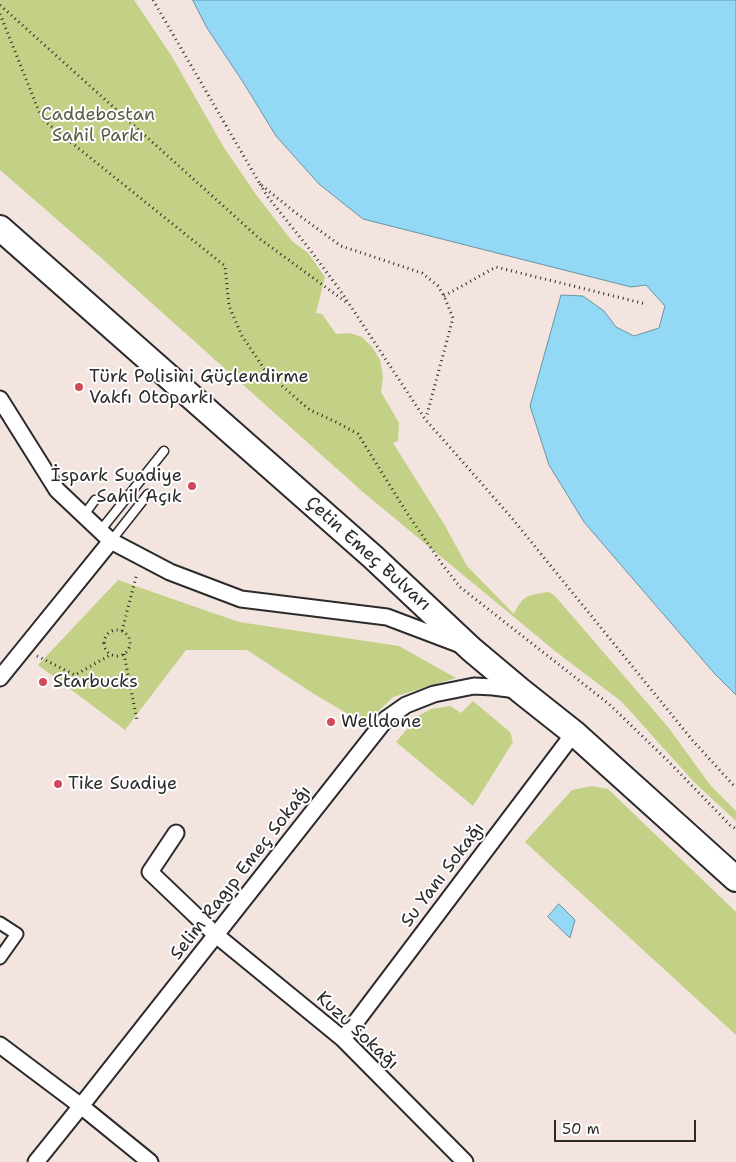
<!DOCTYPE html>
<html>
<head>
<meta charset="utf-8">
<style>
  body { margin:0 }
  #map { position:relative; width:736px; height:1162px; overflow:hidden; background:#f4e4df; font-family:"Shantell Sans",sans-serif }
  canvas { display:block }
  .scale { position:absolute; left:554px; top:1120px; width:142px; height:22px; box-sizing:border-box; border:2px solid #2b2b2b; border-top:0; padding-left:6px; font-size:15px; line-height:18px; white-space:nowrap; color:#2b2b2b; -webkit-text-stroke:4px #fff; paint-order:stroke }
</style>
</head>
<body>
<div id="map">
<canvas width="736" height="1162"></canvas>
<div class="scale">50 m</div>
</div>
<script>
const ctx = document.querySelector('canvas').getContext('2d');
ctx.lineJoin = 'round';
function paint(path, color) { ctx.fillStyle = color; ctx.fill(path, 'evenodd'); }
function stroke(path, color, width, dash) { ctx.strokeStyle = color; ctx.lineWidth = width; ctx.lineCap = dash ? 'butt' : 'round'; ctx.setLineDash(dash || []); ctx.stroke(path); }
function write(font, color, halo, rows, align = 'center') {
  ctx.font = font + ' "Shantell Sans",sans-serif'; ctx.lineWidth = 4; ctx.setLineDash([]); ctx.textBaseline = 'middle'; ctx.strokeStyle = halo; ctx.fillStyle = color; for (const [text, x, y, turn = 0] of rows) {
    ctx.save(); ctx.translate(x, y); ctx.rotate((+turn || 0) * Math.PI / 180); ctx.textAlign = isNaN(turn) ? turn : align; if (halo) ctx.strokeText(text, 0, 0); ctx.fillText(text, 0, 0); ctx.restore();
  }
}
const green = new Path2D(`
  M0,0H134L171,55L223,146L257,196L292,241L308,253L325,277L316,313L322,314L336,334L350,333L362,337L372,347L380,360L383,377L381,392L399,423L398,441L393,443L444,524L467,566L514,614C523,594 529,595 549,592L555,596L668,727L711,786L736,811V821L694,782L622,702L555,651L364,493L99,256L0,170Z
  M118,580L239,622L399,646L456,678L393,697L365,724L314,694L247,650H186L125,730L38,665Z
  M473,701L510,732L513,742L473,806L396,742L418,716L431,709L450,706L461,713Z
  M592,786L608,789L736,912V1035L525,842L572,790Z`);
const water = new Path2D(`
  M193,0H736V695L714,673L584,522L549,465L530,406L561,295L583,296L604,311L616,327L634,336L659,328L665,306L646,285L631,287L363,219L319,184L276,136L243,82L207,28Z
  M559,904L575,920L570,938L548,917Z`);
const path = new Path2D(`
  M153,0L260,184L296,213L341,246L422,273L438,286L444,296L453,318L426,418
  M0,5L260,239L346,302
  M0,14L42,119L225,266L229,306L242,336L267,373L310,410L336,422L358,434L405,510L442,564L460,587L609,704L668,761L730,825L736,829
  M260,184L268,197L311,251L342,293L425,419L511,517L693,741L736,788
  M444,296L496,267L646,304
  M104 643a13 13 0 1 1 26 0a13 13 0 1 1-26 0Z
  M122,631L137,573
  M124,654L137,720
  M37,656L75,675L112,654`);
const service = new Path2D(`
  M84,515L95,500
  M100,531L164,451
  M111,541L148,494`);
const pedestrian = new Path2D(`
  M0,923L17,934L0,958`);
const minor = new Path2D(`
  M0,399L57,490L111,541L170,572L241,599L387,617L461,645
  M0,678L111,541
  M176,833L150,872L216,935L343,1039L465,1162
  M343,1039L574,733
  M0,1045L81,1106L150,1162
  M36,1162L81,1106L386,719L406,705L434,694L474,686L493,687L517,690`);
const primary = new Path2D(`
  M0,228L373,557L471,649L521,691L574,733L736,879`);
const markers = [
  [79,387,5,"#d1495b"],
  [192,486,5,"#d1495b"],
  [43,682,5,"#d1495b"],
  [331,722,5,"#d1495b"],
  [58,784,5,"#d1495b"]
];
const parkNames = [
  ["Caddebostan",98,115],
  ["Sahil Parkı",98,136]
];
const poiNames = [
  ["Türk Polisini Güçlendirme",89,377],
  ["Vakfı Otoparkı",89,398],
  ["İspark Suadiye",182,476,"right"],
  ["Sahil Açık",182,497,"right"],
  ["Starbucks",53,682],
  ["Welldone",341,722],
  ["Tike Suadiye",68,784]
];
const streetNames = [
  ["Çetin Emeç Bulvarı",368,554,42],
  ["Selim Ragıp Emeç Sokağı",241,873,-52],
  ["Su Yanı Sokağı",443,875,-53],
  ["Kuzu Sokağı",357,1031,43]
];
paint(green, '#c2d185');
paint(water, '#93d9f5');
stroke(water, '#6993a4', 1);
stroke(service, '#2b2b2b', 11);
stroke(pedestrian, '#2b2b2b', 15);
stroke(minor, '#2b2b2b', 19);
stroke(primary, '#2b2b2b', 28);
stroke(path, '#2b2b2b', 3, [1, 4]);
stroke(service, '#fff', 8);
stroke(pedestrian, '#fff', 11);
stroke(minor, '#fff', 15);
stroke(primary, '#fff', 24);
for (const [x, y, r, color] of markers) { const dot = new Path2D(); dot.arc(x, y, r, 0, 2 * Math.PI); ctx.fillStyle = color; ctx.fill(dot); stroke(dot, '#fff', 2); }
write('18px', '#585d46', '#fff', parkNames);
write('18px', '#2b2b2b', '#fff', poiNames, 'left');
write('18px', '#2b2b2b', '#fff', streetNames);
</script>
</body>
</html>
